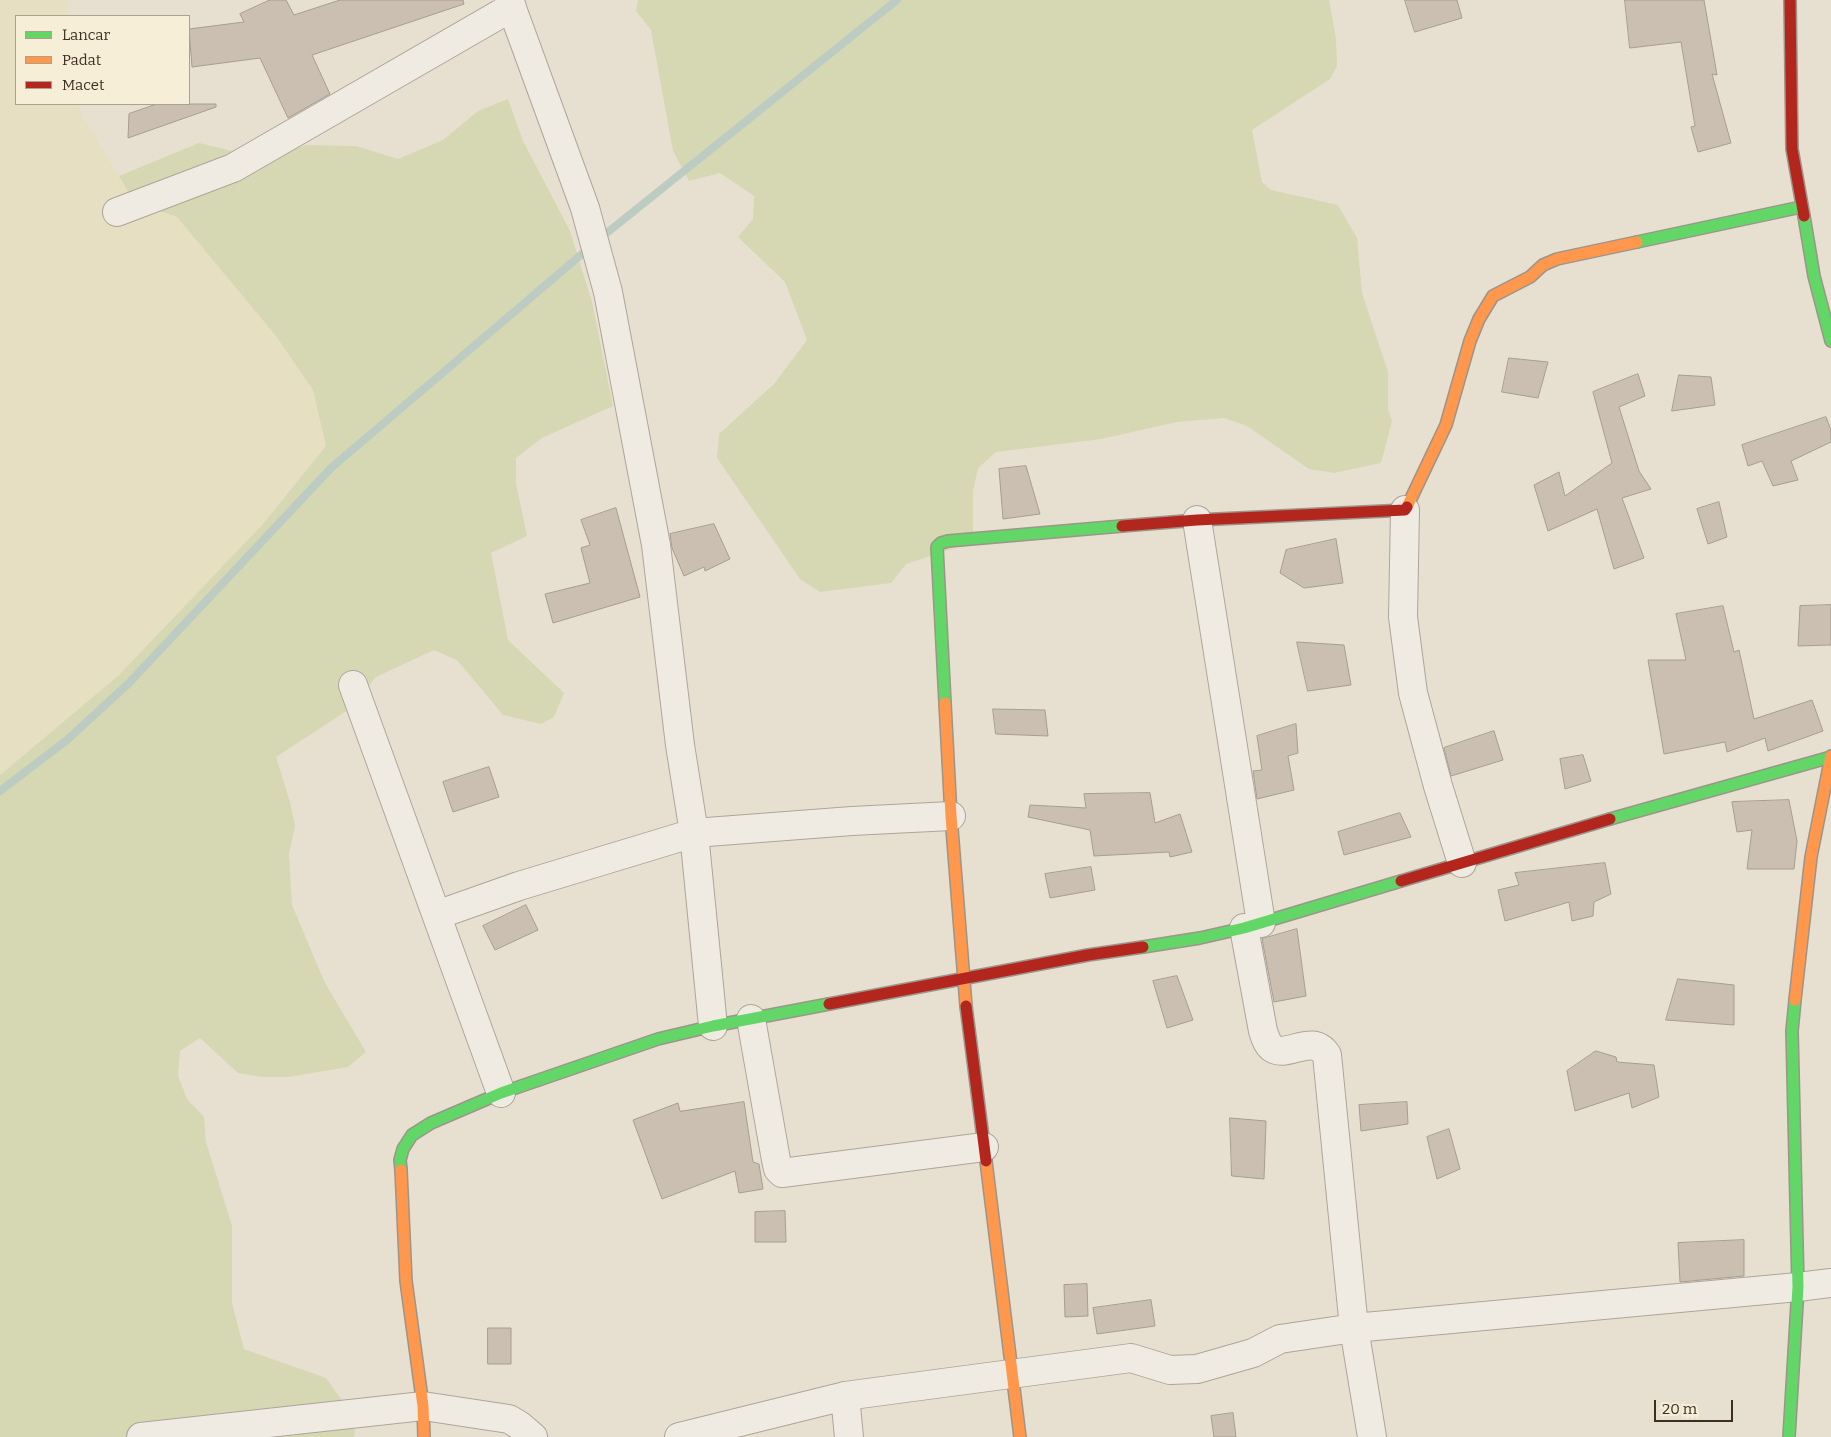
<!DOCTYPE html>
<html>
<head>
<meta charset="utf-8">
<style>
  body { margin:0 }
  #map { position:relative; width:1831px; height:1437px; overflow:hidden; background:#e7e0d1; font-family:Bitter,serif }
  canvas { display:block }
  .legend { position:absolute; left:15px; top:15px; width:175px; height:90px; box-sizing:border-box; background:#f7eed8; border:1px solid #ada18e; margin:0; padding:6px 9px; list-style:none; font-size:15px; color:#3d2e20 }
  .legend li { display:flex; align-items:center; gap:10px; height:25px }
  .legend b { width:25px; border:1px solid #ada18e }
  .scale { position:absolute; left:1654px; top:1400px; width:79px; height:22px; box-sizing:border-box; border:2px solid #3d2e20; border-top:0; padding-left:6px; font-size:15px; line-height:18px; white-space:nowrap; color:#3d2e20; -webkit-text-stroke:4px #f7eed8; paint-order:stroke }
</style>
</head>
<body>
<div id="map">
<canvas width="1831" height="1437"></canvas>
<ul class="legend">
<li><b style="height:6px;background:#63d668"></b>Lancar</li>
<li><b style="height:6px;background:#ff974d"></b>Padat</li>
<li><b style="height:6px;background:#b3261e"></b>Macet</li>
</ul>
<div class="scale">20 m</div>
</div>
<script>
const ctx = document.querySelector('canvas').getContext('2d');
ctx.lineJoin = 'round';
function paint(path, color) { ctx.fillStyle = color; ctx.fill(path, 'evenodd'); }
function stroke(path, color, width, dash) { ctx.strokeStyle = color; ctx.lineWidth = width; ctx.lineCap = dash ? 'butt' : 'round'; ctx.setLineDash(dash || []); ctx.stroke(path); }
const farmland = new Path2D(`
  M0,0H69L68,16H16V104H78L80,111L134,202L177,217L276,336L313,390L326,446L263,524L118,676L0,775Z`);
const green = new Path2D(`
  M638,0H1329L1336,39L1337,66L1330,79L1252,130L1262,182L1271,190L1338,205L1357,238L1362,293L1388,372V409L1392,421L1381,463L1334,473L1309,469L1247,426L1224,418L1177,422L1101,439L996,452L978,468L973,491V542L906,564L891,583L820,592L800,579L717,458L719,434L774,384L807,340L785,282L738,237L753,219L754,196L720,173L689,181L673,151L651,30L636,11Z
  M508,99L523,141L570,231L592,302L613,406L542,438L516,458V483L527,536L491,553L508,640L564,693L554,717L541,724L503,715L458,661L434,650L376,677L351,708L276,757L290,802L295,826L289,854L292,905L325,983L366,1052L348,1067L288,1077H262L238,1073L200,1038L180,1051L178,1076L187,1099L204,1117L206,1142L232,1226V1303L244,1349L326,1378L346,1406L355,1429L354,1437H0V775L118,676L263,524L326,446L313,390L276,336L177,217L134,202L119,176L199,143L257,157L308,145L356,146L398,159L443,140L478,111Z`);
const stream = new Path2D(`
  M598,240L897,0
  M0,791L67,740L129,683L331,468L589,248`);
const building = new Path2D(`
  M270,0H286L294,15L340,0H463L464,4L312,55L330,94L288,118L260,58L192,67L189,29L244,22L240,14Z
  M1405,0H1457L1462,18L1415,32Z
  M1625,0H1704L1717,75L1712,74L1731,143L1698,152L1691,127L1695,126L1681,42L1630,48Z
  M157,104H216V107L128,138L129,114Z
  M1509,358L1548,362L1538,398L1502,392Z
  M1638,374L1645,396L1619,407L1639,471L1651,489L1622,498L1644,558L1614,569L1597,509L1548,531L1534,485L1559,472L1565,496L1612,463L1593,392Z
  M1679,375L1711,377L1715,405L1672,411Z
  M1826,417L1831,430V442L1791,461L1798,480L1773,486L1762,461L1748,466L1742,445Z
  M1026,466L1040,514L1003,519L999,469Z
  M1719,502L1727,537L1708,544L1697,509Z
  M616,508L640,597L553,623L545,594L590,583L581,548L590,545L581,520Z
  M714,524L730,559L705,571L704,567L684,576L672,548L670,534Z
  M1336,539L1343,583L1304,588L1280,573L1286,550Z
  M1831,605V645L1798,646L1800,606Z
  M1723,606L1734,652L1739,650L1754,719L1812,700L1823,731L1768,751L1765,738L1727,752L1725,742L1664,754L1648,660H1686L1676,614Z
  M1297,642L1344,645L1351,685L1308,691Z
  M993,709L1045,710L1048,736L996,734Z
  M1296,724L1298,753L1288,756L1294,790L1257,799L1253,771L1262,770L1257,736Z
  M1494,731L1503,760L1451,776L1444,748Z
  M1583,755L1591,781L1565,789L1560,759Z
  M489,767L499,797L453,812L443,782Z
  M1150,793L1155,823L1180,814L1192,852L1170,857L1169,852L1094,856L1090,830L1028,817L1030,805L1086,808L1084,794Z
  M1789,800L1797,841L1794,869H1747L1752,830L1737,832L1732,802Z
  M1400,813L1411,837L1344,855L1338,832Z
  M1605,863L1611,894L1594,902L1593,916L1572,921L1569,902L1505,921L1498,890L1519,885L1515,873Z
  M1091,867L1095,890L1050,898L1045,874Z
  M526,905L538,930L495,950L483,926Z
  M1297,929L1306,996L1274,1002L1262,939Z
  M1177,976L1193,1020L1167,1028L1153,981Z
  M1678,979L1734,985V1025L1666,1020Z
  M1596,1051L1616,1057L1617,1062L1654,1065L1659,1097L1632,1108L1629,1093L1575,1111L1567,1071Z
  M744,1102L753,1162L759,1164L763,1189L739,1193L735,1171L662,1199L633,1120L678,1103L680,1111Z
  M1407,1102L1408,1124L1361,1131L1359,1105Z
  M1230,1118L1266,1121L1264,1179L1232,1176Z
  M1449,1129L1460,1169L1437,1179L1427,1137Z
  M785,1211L786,1242H755V1212Z
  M1744,1240V1276L1680,1282L1678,1243Z
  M1087,1284L1088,1316L1065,1317L1064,1285Z
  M1151,1300L1155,1326L1097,1334L1093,1308Z
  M488,1328H511V1364H488Z
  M1233,1413L1236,1437H1214L1211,1416Z`);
const street = new Path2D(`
  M509,0L585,208L608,292L656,545L680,745L694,833L713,1026
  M117,212L233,168L512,7
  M1405,510L1403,617L1413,693L1438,786L1462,863
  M1197,520L1261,923
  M353,685L501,1093
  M437,915L519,886L694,833L852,821L951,816
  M1244,928L1263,1031C1265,1037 1267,1044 1272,1048C1288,1059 1312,1032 1327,1055L1354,1328L1372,1437
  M751,1019L776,1160L778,1169L782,1173L984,1147
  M845,1396L849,1437
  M141,1437L423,1406L509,1419L519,1425L533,1437
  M679,1437L845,1396L1131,1358L1170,1370L1197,1369L1253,1353L1280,1339L1354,1328L1798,1287L1831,1283`);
const fast = new Path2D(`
  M1804,216L1814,276L1831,341
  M1637,242L1801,207
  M945,703L937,547L941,543L948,541L1122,526
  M1610,819L1831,757
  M1143,947L1200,938L1244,928L1401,881
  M401,1170L400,1160L403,1149L412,1135L431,1123L501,1093L658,1039L713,1026L829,1004
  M1789,1437L1798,1287L1792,1031L1795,1000`);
const slow = new Path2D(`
  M1407,507L1446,425L1470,341L1479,319L1493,296L1530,277L1543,265L1557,259L1637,242
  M945,703L951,816L966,1006
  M1795,1000L1811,857L1831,756
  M986,1161L1020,1437
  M401,1170L406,1281L423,1406L424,1437`);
const jam = new Path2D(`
  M1790,0L1792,149L1804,216
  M1122,526L1197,520L1405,510L1407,507
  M1401,881L1610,819
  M829,1004L1088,955L1143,947
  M966,1006L986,1161`);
paint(farmland, '#e6dfc2');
paint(green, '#d6d7b3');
stroke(stream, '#bcccc2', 8);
paint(building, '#cbbfb2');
stroke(building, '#a89c90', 1);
stroke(street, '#ada599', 30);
stroke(fast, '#9c958a', 14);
stroke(slow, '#9c958a', 14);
stroke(jam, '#9c958a', 14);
stroke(street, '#efebe3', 28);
stroke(fast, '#63d668', 11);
stroke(slow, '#ff974d', 11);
stroke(jam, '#b3261e', 11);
</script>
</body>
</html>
